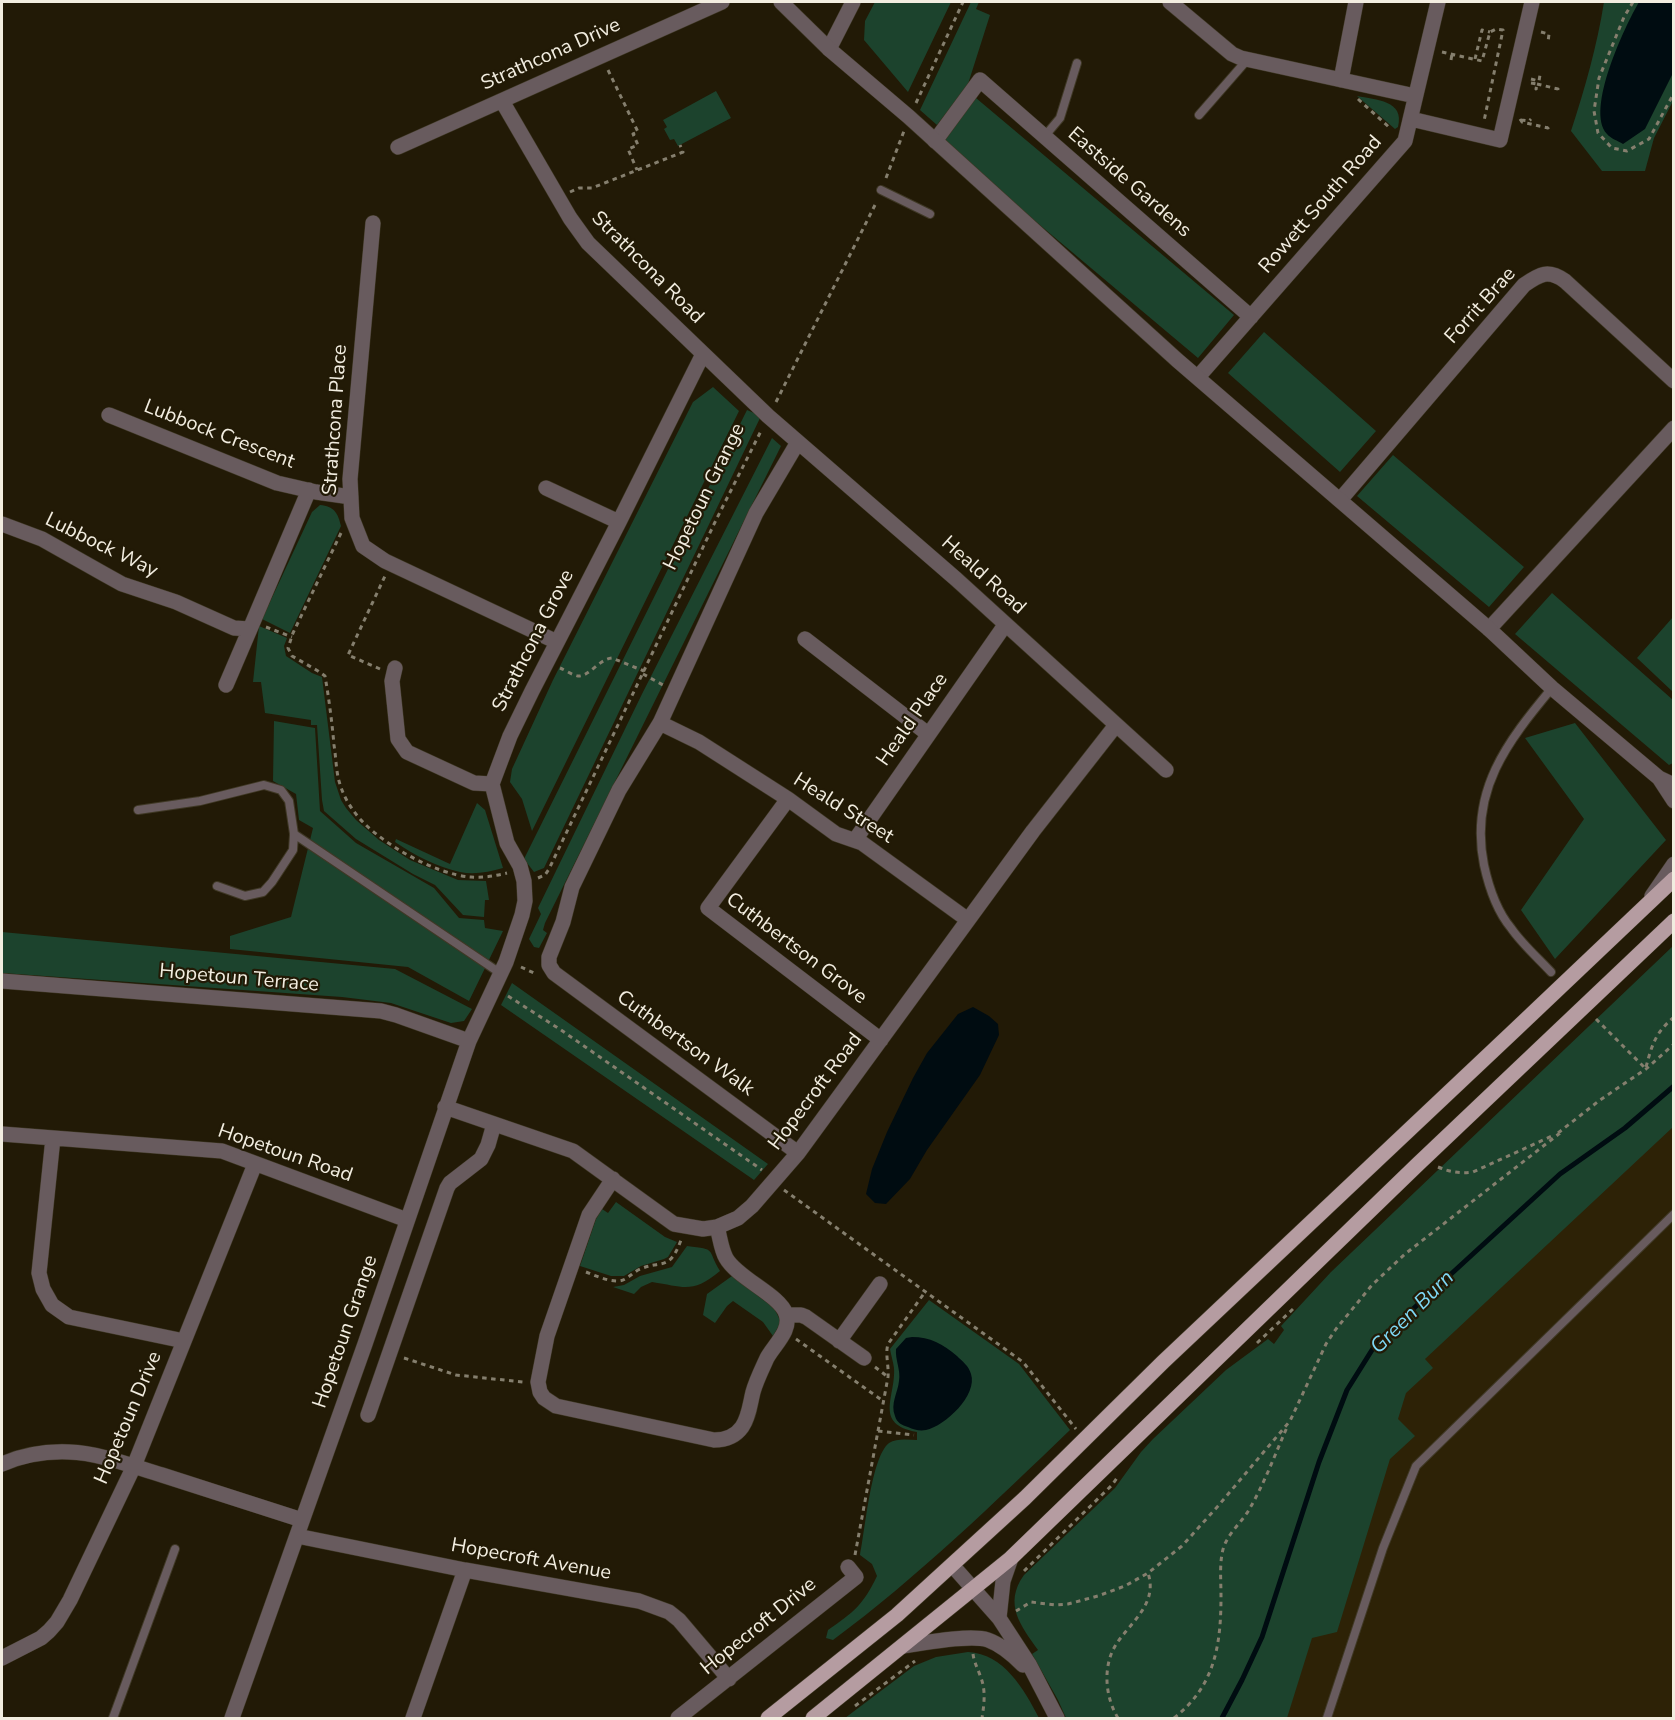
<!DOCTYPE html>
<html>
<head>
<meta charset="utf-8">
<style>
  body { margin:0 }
  #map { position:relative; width:1675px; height:1720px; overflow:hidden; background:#221a06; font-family:"Nunito Sans",sans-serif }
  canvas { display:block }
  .frame { position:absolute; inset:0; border:3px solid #f2ede0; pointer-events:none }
</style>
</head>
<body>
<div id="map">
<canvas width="1675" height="1720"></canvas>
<div class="frame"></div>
</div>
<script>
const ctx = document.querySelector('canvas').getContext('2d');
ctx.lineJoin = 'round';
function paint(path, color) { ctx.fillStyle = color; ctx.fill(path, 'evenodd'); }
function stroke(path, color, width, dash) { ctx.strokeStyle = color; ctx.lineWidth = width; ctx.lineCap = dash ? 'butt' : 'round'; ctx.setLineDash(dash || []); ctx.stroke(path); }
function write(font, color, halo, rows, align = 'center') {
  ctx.font = font + ' "Nunito Sans",sans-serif'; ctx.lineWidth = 4.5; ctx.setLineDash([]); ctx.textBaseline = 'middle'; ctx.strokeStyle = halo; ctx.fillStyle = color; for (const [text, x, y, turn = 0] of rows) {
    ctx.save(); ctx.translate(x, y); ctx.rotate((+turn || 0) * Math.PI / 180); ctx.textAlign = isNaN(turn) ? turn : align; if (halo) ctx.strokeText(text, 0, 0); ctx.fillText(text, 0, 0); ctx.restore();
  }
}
const built = new Path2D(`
  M1673,1123V1718H1273L1412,1359Z`);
const green = new Path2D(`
  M875,2H951L908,92L864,40L865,21Z
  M971,2H979L976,9L990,15L968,84L937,125L920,110Z
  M1604,2H1673V101L1654,138L1645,171H1602L1571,131C1585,88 1597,46 1604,2Z
  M716,91L731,118L678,146L674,139L670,140L664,129L667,127L663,120Z
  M1357,96C1376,100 1405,100 1398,127L1395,129Z
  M976,98L1234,315L1198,358L940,141Z
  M1264,332L1376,431L1340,472L1228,373Z
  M713,387L739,411L532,831L522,799L510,782L512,769L553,680L693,402Z
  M747,410L761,416L544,868L534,872L524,859Z
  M772,438L781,446L545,923L543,930L547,933L539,948L534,947L529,939L541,914L538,908L642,694Z
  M1393,455L1524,567L1489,607L1357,496Z
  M320,505C334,506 338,513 341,526L290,633L262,619L312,512Z
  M1552,593L1673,700V763L1669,765L1515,634Z
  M1673,617V692L1637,658Z
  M259,626L287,638L284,646L286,656L312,673L322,677L335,782L341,800L346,808L356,820L379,840L410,860L458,880L486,881L489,900H485L484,917L463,915L435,885L413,874L356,839L324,811L322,800L317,725H311V720L265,713L261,682H253Z
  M274,721L315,728L320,811L356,843L434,888L459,918L484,920L485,928L503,931L469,1001L408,967L230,949V936L291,917L313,828L299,820L296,794L273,781Z
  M1575,723L1666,840L1555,959L1521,910L1584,819L1525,738Z
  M477,803L485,810L503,868C489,872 474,875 460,872C437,867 414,855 395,842L396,839L450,864Z
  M2,932L395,969L472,1009L464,1021L451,1023L391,1003L342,997L2,973Z
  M1673,946V1127L1425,1359L1433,1368L1406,1393L1398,1419L1415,1436L1390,1459L1337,1632L1312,1638L1287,1718H1066L1058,1700L1032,1654L1038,1650C1021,1626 1003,1604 1024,1575L1115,1488L1141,1452L1153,1439L1226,1370L1268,1339L1274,1344L1284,1330L1281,1326L1331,1272Z
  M512,983L768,1164L754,1180L501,1005Z
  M616,1202L665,1237L677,1242L668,1257L664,1259L641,1266L624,1276H611L580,1266L596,1219L602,1209L608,1213Z
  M687,1246C718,1250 706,1248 720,1271C692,1294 685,1287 652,1282L641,1287L634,1294L613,1287L624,1285L640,1276L672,1267Z
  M732,1276L774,1308L781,1322L773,1336L763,1322L733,1301L727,1306L715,1323L703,1315L707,1294Z
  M929,1300L1019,1364L1070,1430C994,1503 918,1577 833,1640L826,1638L828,1630C854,1612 863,1605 877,1576L872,1564L860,1555C865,1532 871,1457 889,1443C897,1438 908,1440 917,1440V1432C873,1424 896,1397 894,1368C893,1361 891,1355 890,1349Z
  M968,1652C1004,1654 1024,1689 1039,1718H845L914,1666L936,1657Z`);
const water = new Path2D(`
  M1639,2H1673V73L1645,129L1623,144C1618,141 1610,138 1607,134C1585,110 1625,26 1639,2Z
  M973,1007L989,1016L998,1024L999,1035L980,1075L927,1150L910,1179L886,1204L875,1203L866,1194L872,1169L887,1132L913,1078L927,1053L958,1014Z
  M912,1337C930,1337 943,1344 957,1356C962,1361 969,1366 971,1374C978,1395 945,1426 926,1430C920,1431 914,1430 908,1427C902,1425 897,1423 895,1416C890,1404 898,1392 899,1381C901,1370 895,1360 896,1349L906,1338Z`);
const stream = new Path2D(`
  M1222,1718L1242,1680L1262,1637L1319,1462L1347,1390L1377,1342L1560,1174L1625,1128L1674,1086`);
const path = new Path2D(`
  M1633,2L1624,17L1599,78L1594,111L1598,133L1612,148L1627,151L1649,139L1674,93
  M1541,32L1549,34L1548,42
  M1442,52L1482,61L1490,32L1496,29L1503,30L1484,121
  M1475,59L1482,30L1490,32
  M1451,60L1452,54
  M608,70L638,132L633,134L638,145L628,149L637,170
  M1531,79L1539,81L1540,75
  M1531,83L1537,84L1536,89L1537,88
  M1537,84L1558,89L1557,92
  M1358,99L1391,129
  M916,103L963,2
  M1520,119L1522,122L1548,128L1549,127
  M1521,120L1529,121L1531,119
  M886,178L904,131
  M570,192L579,188H592L683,152L680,145
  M776,402L877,201
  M341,533L293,633L288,648L292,656L318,671L325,676C329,699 332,722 334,745C336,757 336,770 339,781C342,792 347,802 353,810C373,840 435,875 471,877C483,878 495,876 507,873
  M266,627L292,637
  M560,668C565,670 572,675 578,676C589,677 599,659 612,658L644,671
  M380,669L348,655L385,576
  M643,674L663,685
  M538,878L545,875L549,869L717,518L762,429
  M521,967L534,973
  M508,996L561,1030L762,1170
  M1596,1019L1646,1069
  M1646,1067C1652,1045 1655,1033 1674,1017
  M1558,1133L1600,1100L1646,1069L1674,1044
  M1438,1167C1450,1172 1461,1174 1473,1172L1552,1136
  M784,1190L1023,1362L1076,1429
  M586,1272C596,1276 607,1281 618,1281C626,1281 631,1274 638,1270C661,1259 669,1273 681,1240
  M796,1339L883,1401
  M1257,1343L1294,1308
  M404,1358L456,1375L523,1382
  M875,1367L888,1377
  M878,1431L914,1435
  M855,1555L888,1377C889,1366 885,1354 888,1344L925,1292
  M1024,1571L1112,1485L1117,1478
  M1016,1611L1031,1602L1055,1605L1068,1604L1098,1596L1125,1586L1148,1573L1182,1546L1218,1506L1290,1421L1326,1344L1336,1329L1372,1285L1405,1254L1560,1133
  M973,1654C974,1662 978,1669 981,1678C986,1691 984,1705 982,1718
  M855,1706L915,1661
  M1118,1718C1105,1697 1102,1665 1117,1643C1132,1621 1158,1603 1148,1573
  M1174,1718C1215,1686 1221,1645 1221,1596C1221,1579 1219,1561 1224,1546C1230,1531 1243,1521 1250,1508C1265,1482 1276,1452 1288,1425`);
const service = new Path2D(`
  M1199,115L1247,60
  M1044,137L1060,118L1077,63
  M881,190L930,214
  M138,810L200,801L264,785L281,790L289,801L294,834L293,850L272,882L263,892L245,896L217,886
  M294,834L500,973
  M1551,972C1538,958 1522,944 1511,928C1496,910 1489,888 1484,865C1469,791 1507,742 1552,688
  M113,1718L175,1549
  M1327,1718L1383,1548L1416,1466L1674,1214`);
const minor = new Path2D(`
  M1170,2L1232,54L1241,58L1415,96
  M829,49L853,2
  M1341,80L1356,2
  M502,101L570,218L588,243L768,416L956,579L1166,770
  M1411,119L1500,140L1532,2
  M935,141L980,80L1251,317
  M398,147L722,2
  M373,223L350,479L352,518L363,546L385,561L557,642
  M1198,377L1405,141L1438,2
  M109,415L277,483L316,492L351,497
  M798,442L756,513L660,723L619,790L572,887L563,922L549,957V965L554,973L798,1153
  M546,488L619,522
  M1340,500L1524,285C1540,274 1548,269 1565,281L1674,381
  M2,524L42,539L104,574L122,584L176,602L234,628L250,629L309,490
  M1489,629L1674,428
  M805,639L928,734
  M395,668L392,681L398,739L407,752L474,783L492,784
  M226,685L250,629
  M660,723L699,742L788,799L836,834L862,843L968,920
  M788,799L708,908L881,1040
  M855,840L1005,625
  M2,981L381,1011L396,1015L469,1041
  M445,1107L573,1151L674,1224L703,1229L717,1227L738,1218L752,1206L798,1153L1033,831L1116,725
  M2,1134L222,1151L407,1220
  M53,1138L39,1273L43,1289L52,1305L69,1317L184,1341
  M613,1179L589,1215L547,1336L538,1382L540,1392L544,1398L556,1406L714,1440C725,1440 735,1437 742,1427C749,1417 750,1404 753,1392C756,1381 762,1369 767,1358C774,1345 792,1330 786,1314C780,1295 737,1278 726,1258C721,1249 720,1237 717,1227
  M787,1315H801L806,1317L864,1358
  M839,1341L880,1284
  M368,1415L447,1188L450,1183L481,1159L488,1145L494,1124
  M2,1464C23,1455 45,1451 69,1452C100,1453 132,1466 162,1475C209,1490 255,1505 302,1520
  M297,1536L465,1570L639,1601L669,1612L679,1620L729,1679
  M952,1565L999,1618L1029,1664L1057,1718
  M999,1618L1003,1581L1011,1558
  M904,1646C924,1643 970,1634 988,1640C1002,1645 1013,1655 1023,1665
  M2,1658L41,1638L49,1631L57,1622L70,1600L134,1466L255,1164
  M232,1718L365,1344L469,1041L506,962L522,915L525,901L524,881L520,866L507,843L492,784L510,736L532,691L619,522L703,354
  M413,1718L465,1570
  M678,1718L856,1577L848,1567`);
const tertiary = new Path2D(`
  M781,2L829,49L909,117L1177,360L1489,629L1552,688L1659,778L1674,785
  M1659,778L1674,801
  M1652,896L1674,864`);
const primary = new Path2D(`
  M768,1718L897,1615L1025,1498L1163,1362L1516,1029L1674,879
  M813,1718L1011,1558L1416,1166L1674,921`);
const streetNames = [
  ["Strathcona Drive",551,55,-24],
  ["Eastside Gardens",1129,183,41],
  ["Rowett South Road",1321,205,-49],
  ["Strathcona Road",647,268,45],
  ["Forrit Brae",1481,306,-48],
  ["Strathcona Place",336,420,-86],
  ["Lubbock Crescent",219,435,21],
  ["Hopetoun Grange",705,497,-64],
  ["Lubbock Way",101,546,26],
  ["Heald Road",983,576,42],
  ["Strathcona Grove",534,641,-63],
  ["Heald Place",913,720,-55],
  ["Heald Street",843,809,32],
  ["Cuthbertson Grove",796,949,37],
  ["Hopetoun Terrace",239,979,5],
  ["Cuthbertson Walk",685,1044,36],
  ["Hopecroft Road",816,1092,-53],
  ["Hopetoun Road",285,1154,19],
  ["Hopetoun Grange",346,1332,-71],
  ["Hopetoun Drive",129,1418,-67],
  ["Hopecroft Avenue",531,1560,10],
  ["Hopecroft Drive",759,1627,-39]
];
const waterNames = [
  ["Green Burn",1413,1313,-45]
];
paint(built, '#2d2206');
paint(green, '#1c432d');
paint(water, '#000c11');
stroke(stream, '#000c11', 5);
stroke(service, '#3f3825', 10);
stroke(minor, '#3f3825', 16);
stroke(tertiary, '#3f3825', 16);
stroke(primary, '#3f3825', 16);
stroke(path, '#857f6e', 3, [4.5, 4.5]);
stroke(service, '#685b5e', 8);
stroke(minor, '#685b5e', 15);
stroke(tertiary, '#685b5e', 15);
stroke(primary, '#b59ca1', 15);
write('20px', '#f2ede0', '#221a06', streetNames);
write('italic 21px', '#7ed7f4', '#221a06', waterNames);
</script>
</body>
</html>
